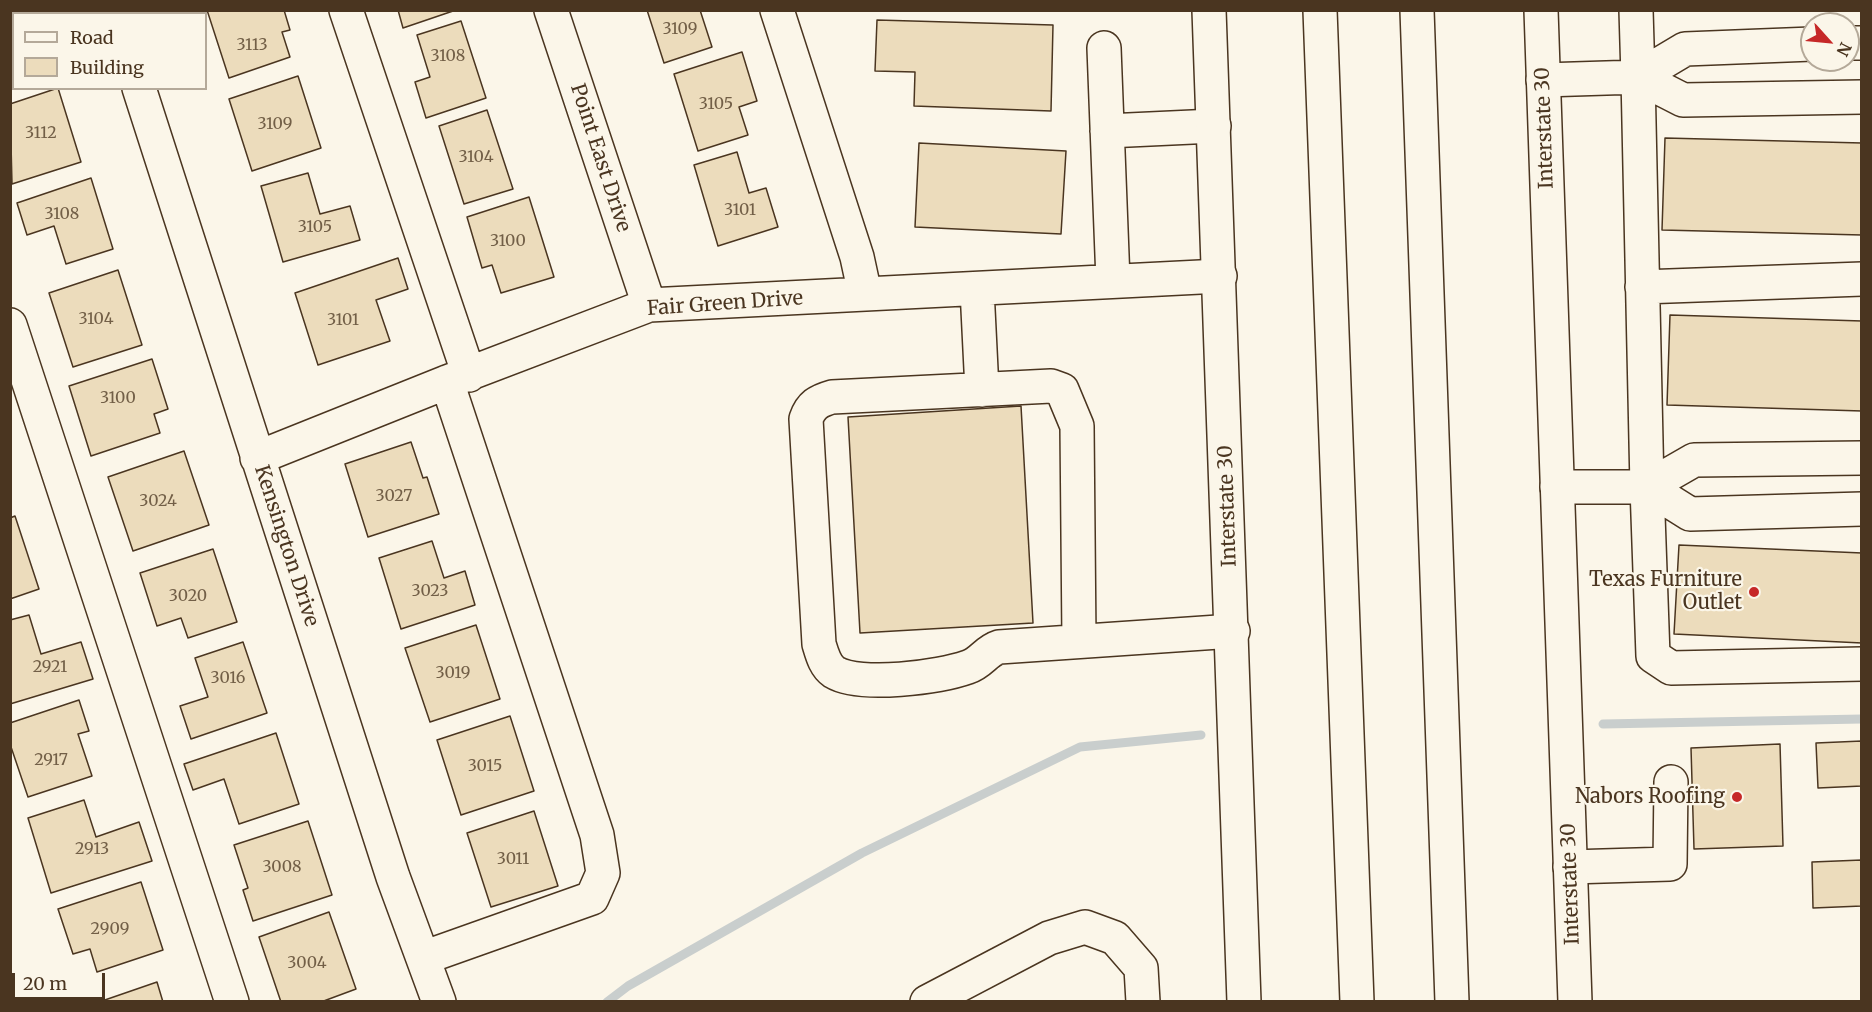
<!DOCTYPE html>
<html>
<head>
<meta charset="utf-8">
<style>
  body { margin:0 }
  #map { position:relative; width:1872px; height:1012px; overflow:hidden; background:#fbf6e9; font-family:Merriweather,serif }
  canvas { display:block }
  .frame { position:absolute; inset:0; border:12px solid #4a3520; pointer-events:none }
  .legend { position:absolute; left:12px; top:12px; width:195px; height:78px; box-sizing:border-box; background:#fbf6e9; border:2px solid #b4a999; margin:0; padding:8px 10px; list-style:none; font-size:18px; color:#4a3520 }
  .legend li { display:flex; align-items:center; gap:12px; height:30px }
  .legend b { width:30px; border:2px solid #b4a999 }
  .north { position:absolute; left:1800px; top:12px; width:60px; height:60px; box-sizing:border-box; background:#fbf6e9; border:2px solid #b4a999; border-radius:50%; rotate:117deg; font-size:16px; font-weight:700; line-height:24px; text-align:center; color:#4a3520 }
  .north::after { content:''; display:block; margin:auto; width:21px; height:27px; background:#c62828; clip-path:polygon(50% 0,100% 100%,50% 72%,0 100%) }
  .scale { position:absolute; left:12px; top:973px; width:93px; height:27px; box-sizing:border-box; border:3px solid #4a3520; border-top:0; padding-left:8px; font-size:18px; line-height:21px; white-space:nowrap; color:#4a3520; -webkit-text-stroke:4px #fbf6e9; paint-order:stroke }
</style>
</head>
<body>
<div id="map">
<canvas width="1872" height="1012"></canvas>
<div class="frame"></div>
<ul class="legend">
<li><b style="height:8px;background:#fbf6e9"></b>Road</li>
<li><b style="height:16px;background:#ecdcbc"></b>Building</li>
</ul>
<div class="north">N</div>
<div class="scale">20 m</div>
</div>
<script>
const ctx = document.querySelector('canvas').getContext('2d');
ctx.lineJoin = 'round';
function stroke(path, color, width, dash) { ctx.strokeStyle = color; ctx.lineWidth = width; ctx.lineCap = dash ? 'butt' : 'round'; ctx.setLineDash(dash || []); ctx.stroke(path); }
function paint(path, color) { ctx.fillStyle = color; ctx.fill(path, 'evenodd'); }
function write(font, color, halo, rows, align = 'center') {
  ctx.font = font + ' Merriweather,serif'; ctx.lineWidth = 4.5; ctx.setLineDash([]); ctx.textBaseline = 'middle'; ctx.strokeStyle = halo; ctx.fillStyle = color; for (const [text, x, y, turn = 0] of rows) {
    ctx.save(); ctx.translate(x, y); ctx.rotate((+turn || 0) * Math.PI / 180); ctx.textAlign = isNaN(turn) ? turn : align; if (halo) ctx.strokeText(text, 0, 0); ctx.fillText(text, 0, 0); ctx.restore();
  }
}
const stream = new Path2D(`
  M1603,724L1862,719
  M607,1002L628,986L862,853L1080,747L1201,735`);
const building = new Path2D(`
  M10,10H37L38,14H14V79H10Z
  M207,10H284L290,30L282,32L290,57L229,78Z
  M398,10H456L403,28Z
  M647,10H700L712,47L664,63Z
  M877,20L1053,25L1051,111L914,106L915,72L875,71Z
  M461,21L486,98L426,118L415,82L430,77L417,35Z
  M742,52L757,101L739,107L748,135L698,151L674,74Z
  M298,76L321,148L252,171L229,99Z
  M58,88L81,162L12,184L10,104Z
  M487,110L513,189L464,204L439,126Z
  M1665,138L1862,143V235L1662,230Z
  M919,143L1066,151L1061,234L915,227Z
  M737,152L749,193L766,188L778,227L718,246L694,165Z
  M308,173L320,214L350,206L360,240L283,262L261,186Z
  M91,178L113,249L66,264L54,226L27,235L17,203Z
  M529,197L554,277L501,293L492,265L482,268L467,217Z
  M398,258L408,289L376,300L390,341L318,365L295,293Z
  M118,270L142,345L73,367L49,293Z
  M1670,315L1862,321V411L1667,405Z
  M152,359L168,409L154,414L160,433L91,456L69,386Z
  M1021,406L1033,623L860,633L848,417Z
  M411,442L423,478L427,477L439,514L368,537L345,464Z
  M184,451L209,525L133,551L108,477Z
  M15,516L39,589L10,599V518Z
  M432,541L444,578L465,571L475,605L401,629L379,558Z
  M1679,545L1862,553V643L1674,634Z
  M213,549L237,622L188,638L181,618L157,626L140,573Z
  M29,615L41,654L81,642L93,679L10,704V620Z
  M476,625L500,699L430,722L405,648Z
  M243,642L267,713L191,739L180,706L208,697L195,658Z
  M79,700L89,731L78,734L92,776L28,797L10,744V723Z
  M510,716L534,791L461,815L437,740Z
  M276,733L299,804L239,824L224,779L193,790L184,764Z
  M1862,741V786L1818,788L1816,743Z
  M1780,744L1783,846L1694,849L1691,748Z
  M84,800L96,837L139,822L152,861L51,893L28,818Z
  M534,811L558,886L491,907L467,833Z
  M308,821L332,895L253,921L243,890L248,888L234,845Z
  M1862,860V906L1813,908L1812,862Z
  M141,882L163,950L97,972L90,949L73,954L58,909Z
  M329,912L356,989L321,1002H281L259,937Z
  M157,982L163,1002H99Z`);
const minor = new Path2D(`
  M114,10L115,14
  M346,10L469,375
  M551,10L649,305
  M777,10L857,257L865,294
  M1848,43H1862
  M1104,48L1113,281
  M1638,77L1647,487
  M1638,77L1683,100L1862,97
  M1638,77L1685,49L1812,44
  M1543,80L1638,77L1636,10
  M139,88L393,877L439,1002
  M1107,131L1214,126
  M1642,287L1862,279
  M977,289L982,390
  M10,325L232,1002
  M257,458L447,382L649,305L1220,276
  M1557,487H1647L1653,656L1671,668L1862,664
  M1647,487L1690,514L1862,509
  M1647,487L1694,460L1862,458
  M1079,641L1077,426L1062,390L1051,386L832,397C818,401 811,405 806,419L819,644C822,654 825,666 834,672C860,688 940,677 968,667C981,663 986,651 999,647L1233,631
  M1570,867L1670,864L1671,782
  M423,958L592,898L603,873L597,835L447,382
  M927,1002L1049,938L1085,927L1115,938L1141,968L1143,1002`);
const major = new Path2D(`
  M1209,10L1244,1002
  M1541,10L1575,1002`);
const highway = new Path2D(`
  M1320,10L1357,1002
  M1417,10L1452,1002`);
const markers = [
  [1754,592,6,"#c62828"],
  [1737,797,6,"#c62828"]
];
const numberNames = [
  ["3109",680,29],
  ["3113",252,45],
  ["3108",448,56],
  ["3105",716,104],
  ["3109",275,124],
  ["3112",41,133],
  ["3104",476,157],
  ["3101",740,210],
  ["3108",62,214],
  ["3105",315,227],
  ["3100",508,241],
  ["3104",96,319],
  ["3101",343,320],
  ["3100",118,398],
  ["3027",394,496],
  ["3024",158,501],
  ["3023",430,591],
  ["3020",188,596],
  ["2921",50,667],
  ["3019",453,673],
  ["3016",228,678],
  ["2917",51,760],
  ["3015",485,766],
  ["2913",92,849],
  ["3011",513,859],
  ["3008",282,867],
  ["2909",110,929],
  ["3004",307,963]
];
const streetNames = [
  ["Interstate 30",1545,128,-92],
  ["Point East Drive",600,158,72],
  ["Fair Green Drive",725,304,-4],
  ["Interstate 30",1228,506,-92],
  ["Kensington Drive",286,546,72],
  ["Interstate 30",1571,884,-92]
];
const poiNames = [
  ["Texas Furniture",1742,580],
  ["Outlet",1742,603],
  ["Nabors Roofing",1725,797]
];
stroke(stream, '#c9cecd', 9);
paint(building, '#ecdcbc');
stroke(building, '#4a3520', 1.5);
stroke(minor, '#4a3520', 36);
stroke(major, '#4a3520', 36);
stroke(highway, '#4a3520', 36);
stroke(minor, '#fbf6e9', 33);
stroke(major, '#fbf6e9', 33);
stroke(highway, '#fbf6e9', 33);
for (const [x, y, r, color] of markers) { const dot = new Path2D(); dot.arc(x, y, r, 0, 2 * Math.PI); ctx.fillStyle = color; ctx.fill(dot); stroke(dot, '#fbf6e9', 2); }
write('16px', '#725f47', null, numberNames);
write('20px', '#4a3520', '#fbf6e9', streetNames);
write('20px', '#4a3520', '#fbf6e9', poiNames, 'right');
</script>
</body>
</html>
